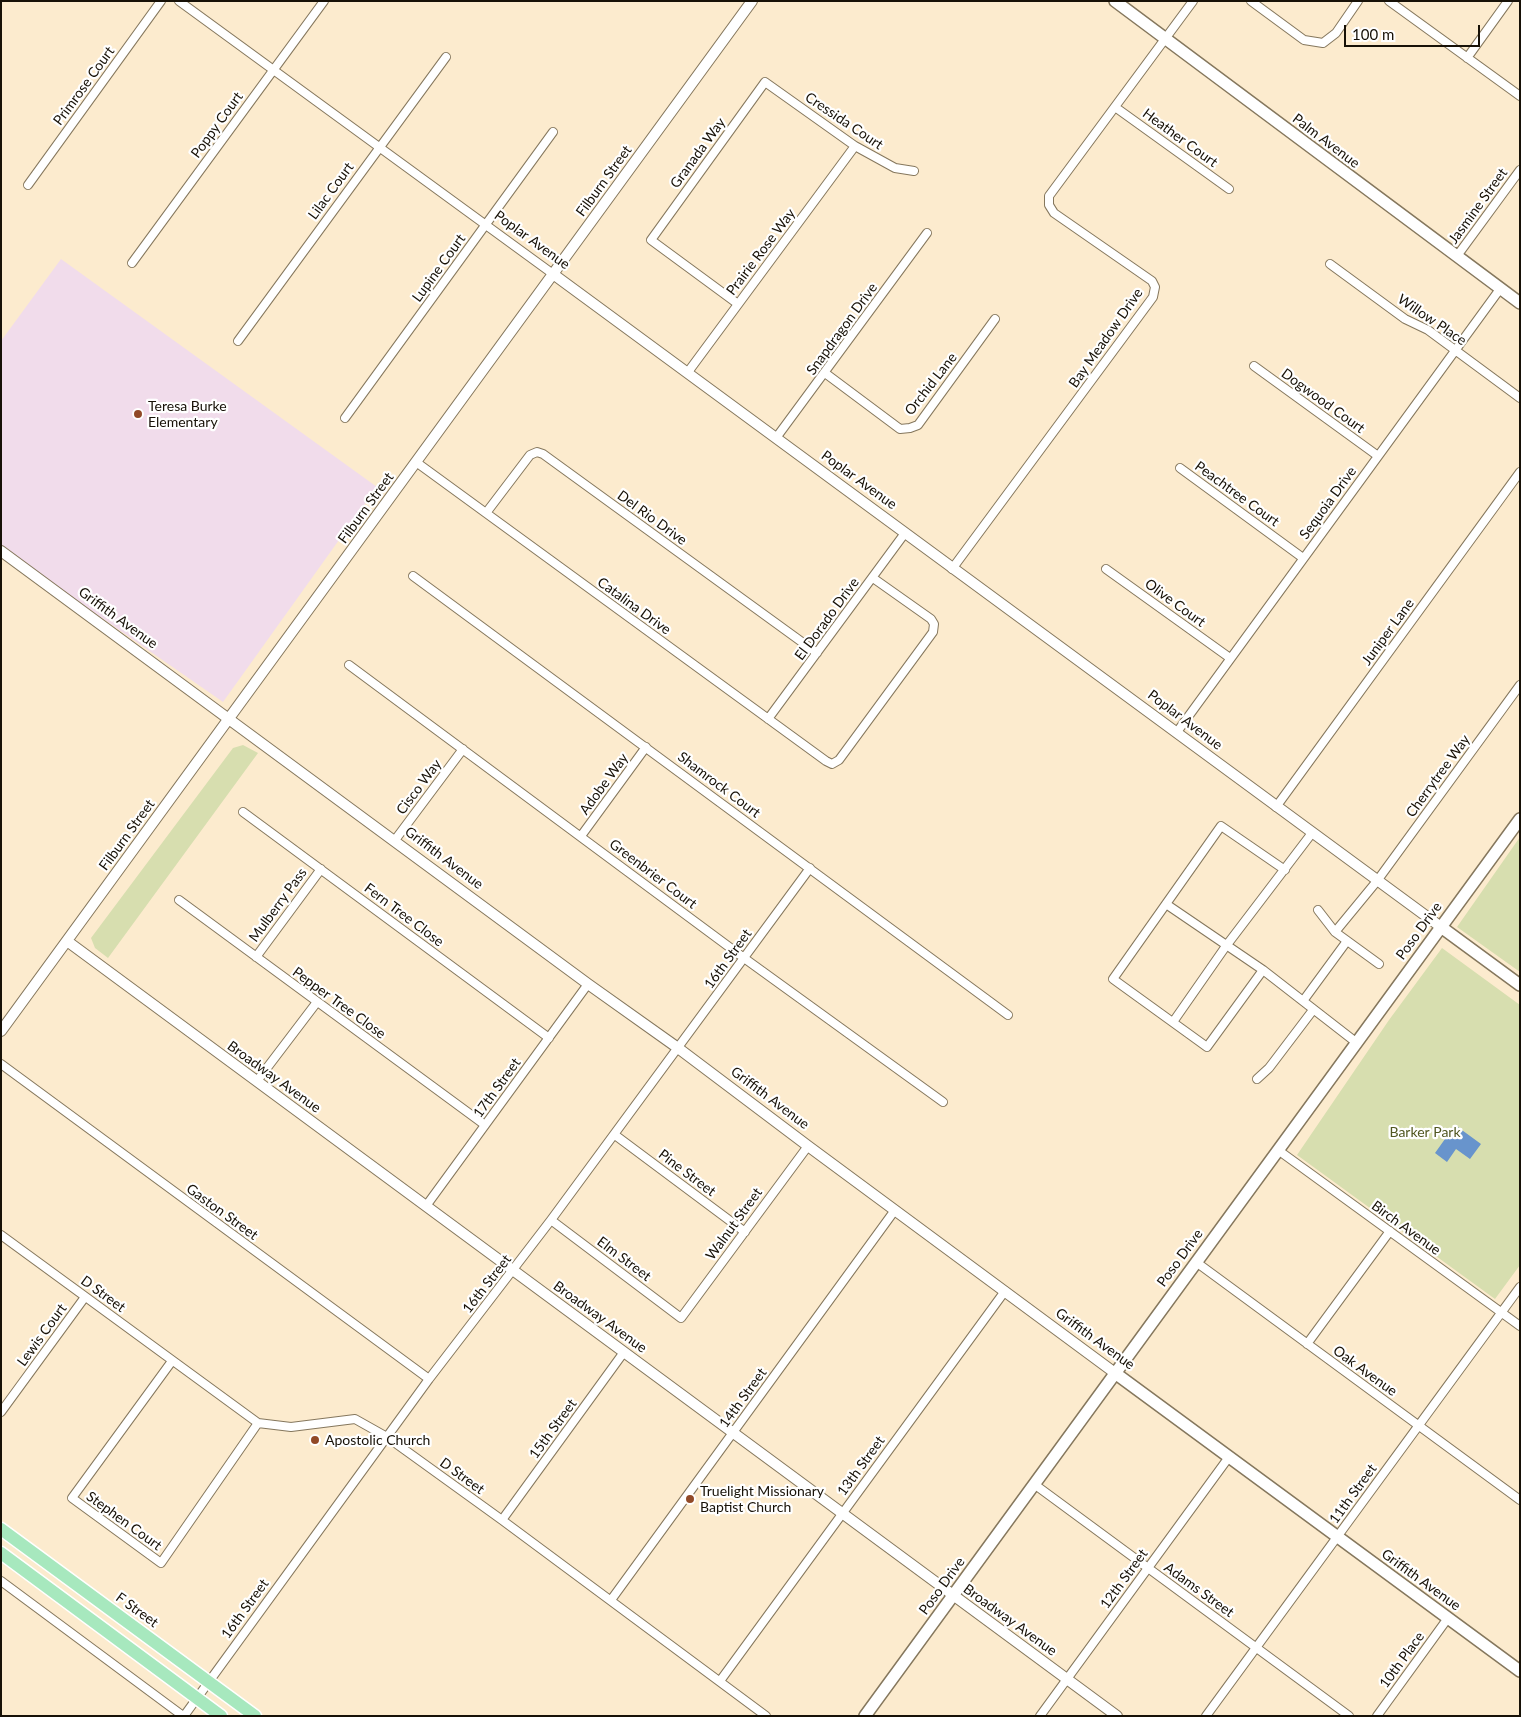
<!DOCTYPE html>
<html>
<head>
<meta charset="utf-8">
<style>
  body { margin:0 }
  #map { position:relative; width:1521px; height:1717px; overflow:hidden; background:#fcebce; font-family:Lato,sans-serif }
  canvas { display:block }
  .frame { position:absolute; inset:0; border:2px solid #171107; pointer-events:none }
  .scale { position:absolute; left:1344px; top:25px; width:136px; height:22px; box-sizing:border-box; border:2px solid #171107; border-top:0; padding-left:6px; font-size:15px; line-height:18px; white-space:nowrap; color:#171107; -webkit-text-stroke:4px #fff; paint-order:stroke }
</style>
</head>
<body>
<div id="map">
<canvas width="1521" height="1717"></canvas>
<div class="frame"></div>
<div class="scale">100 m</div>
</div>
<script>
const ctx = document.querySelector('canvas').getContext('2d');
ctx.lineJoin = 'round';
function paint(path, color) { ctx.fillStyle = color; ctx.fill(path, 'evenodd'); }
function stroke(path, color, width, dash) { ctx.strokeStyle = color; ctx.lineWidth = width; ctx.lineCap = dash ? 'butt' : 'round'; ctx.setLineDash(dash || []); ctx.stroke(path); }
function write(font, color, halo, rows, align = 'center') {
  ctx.font = font + ' Lato,sans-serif'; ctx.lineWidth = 4.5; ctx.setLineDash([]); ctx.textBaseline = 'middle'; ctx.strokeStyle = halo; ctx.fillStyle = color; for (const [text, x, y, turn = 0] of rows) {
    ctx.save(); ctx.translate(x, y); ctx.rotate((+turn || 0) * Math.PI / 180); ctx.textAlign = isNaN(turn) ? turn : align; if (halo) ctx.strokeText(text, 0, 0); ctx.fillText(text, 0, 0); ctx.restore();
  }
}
const education = new Path2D(`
  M61,259L377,487L223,702L1,548V341Z`);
const green = new Path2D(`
  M243,745L258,753L108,958L95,948L91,938L233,748Z
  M1520,837V972L1457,927Z
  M1442,948L1520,1005V1265L1495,1299L1297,1155L1389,1020Z`);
const water = new Path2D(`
  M1455,1125L1481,1144L1470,1159L1456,1149L1447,1162L1435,1153Z`);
const minor = new Path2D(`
  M179,1L553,274
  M1251,1L1304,40L1323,43L1336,33L1358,1
  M1389,1L1520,96
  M1467,58L1508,1
  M1115,107L1229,189
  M28,185L161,1
  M1457,256L1520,170
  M132,263L324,1
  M1330,264L1405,319L1428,330L1520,398
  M738,304L651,240L765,82L855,146L895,168L914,171
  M238,341L446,57
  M1254,366L1378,456
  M688,372L855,146
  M825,373L900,429L910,428L918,425L995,319
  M345,418L553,132
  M776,438L927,233
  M416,462L826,761L832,764L839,760L933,632L934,624L931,619L873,578
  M1180,468L1303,558
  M486,513L530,455L537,452L543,454L817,653
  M952,569L1153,297L1155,287L1152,281L1054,213L1049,205V196L1193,1
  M1106,569L1230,658
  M413,576L1008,1015
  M349,665L744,958L943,1102
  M768,719L905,533
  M1177,732L1500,289
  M1276,807L1520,472
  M243,812L549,1038
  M581,836L646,747
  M395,840L463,749
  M179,900L485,1125
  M1166,904L1263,970L1357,1043
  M1318,910L1335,932L1379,964
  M1335,932L1377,881L1520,685
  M256,957L321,869
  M1263,970L1207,1047L1113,979L1221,826L1285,870
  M1303,1001L1347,941
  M1173,1022L1226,946L1312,833
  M1,1064L429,1379
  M1257,1079L1269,1068L1313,1010
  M257,1081L317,1002
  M615,1135L745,1232
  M1278,1150L1520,1326
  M426,1206L588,984
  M551,1220L681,1318L808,1146
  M1,1235L258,1423L291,1427L355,1419L387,1437L502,1520L766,1716
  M1196,1262L1520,1500
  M1307,1344L1390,1231
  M172,1361L72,1498L161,1563L258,1423
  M1,1412L85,1297
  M1034,1484L1349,1716
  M502,1520L624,1352
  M1,1581L183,1716
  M611,1600L895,1210
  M720,1681L1005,1291
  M184,1716L429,1379L551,1220L810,868
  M1040,1716L1229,1457
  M1206,1716L1520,1287
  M1377,1716L1448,1618`);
const tertiary = new Path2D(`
  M553,274L1441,927
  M1,551L588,984L678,1048L808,1146L1115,1373
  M67,941L1117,1716
  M1,1031L752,1`);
const secondary = new Path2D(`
  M1115,1L1520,303
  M1441,927L1520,985
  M1115,1373L1520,1671
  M865,1716L1520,819`);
const primary = new Path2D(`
  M1,1529L255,1716
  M1,1553L221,1716`);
const markers = [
  [138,414,5,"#914927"],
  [315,1440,5,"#914927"],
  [690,1499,5,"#914927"]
];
const streetNames = [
  ["Primrose Court",84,86,-54],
  ["Cressida Court",844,121,34],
  ["Poppy Court",217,125,-54],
  ["Heather Court",1180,138,36],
  ["Palm Avenue",1326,141,37],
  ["Granada Way",698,153,-54],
  ["Filburn Street",604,181,-54],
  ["Lilac Court",331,191,-54],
  ["Jasmine Street",1478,206,-54],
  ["Poplar Avenue",532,240,36],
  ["Prairie Rose Way",761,252,-53],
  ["Lupine Court",439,268,-54],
  ["Willow Place",1432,320,34],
  ["Snapdragon Drive",842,329,-54],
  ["Bay Meadow Drive",1106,338,-55],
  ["Orchid Lane",931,384,-52],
  ["Dogwood Court",1323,401,36],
  ["Poplar Avenue",859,480,36],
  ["Peachtree Court",1237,494,36],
  ["Sequoia Drive",1328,503,-54],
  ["Filburn Street",366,508,-54],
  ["Del Rio Drive",652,518,36],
  ["Olive Court",1175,603,36],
  ["Catalina Drive",634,606,36],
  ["Griffith Avenue",118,618,36],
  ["El Dorado Drive",827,619,-54],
  ["Juniper Lane",1388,632,-54],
  ["Poplar Avenue",1185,720,37],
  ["Cherrytree Way",1438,776,-54],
  ["Adobe Way",604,784,-54],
  ["Shamrock Court",719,785,37],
  ["Cisco Way",419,787,-53],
  ["Filburn Street",127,835,-54],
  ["Griffith Avenue",444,858,37],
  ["Greenbrier Court",653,874,37],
  ["Mulberry Pass",278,905,-54],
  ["Fern Tree Close",404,915,37],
  ["Poso Drive",1419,931,-54],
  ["16th Street",728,959,-54],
  ["Pepper Tree Close",339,1003,36],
  ["Broadway Avenue",274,1077,36],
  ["17th Street",497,1088,-54],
  ["Griffith Avenue",770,1098,37],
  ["Pine Street",687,1173,37],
  ["Gaston Street",222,1212,36],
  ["Walnut Street",734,1224,-54],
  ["Birch Avenue",1406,1228,36],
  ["Poso Drive",1180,1258,-54],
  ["Elm Street",624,1259,37],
  ["16th Street",487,1284,-52],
  ["D Street",103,1294,36],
  ["Broadway Avenue",600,1317,36],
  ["Lewis Court",42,1335,-54],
  ["Griffith Avenue",1095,1339,36],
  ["Oak Avenue",1365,1371,36],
  ["14th Street",743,1398,-54],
  ["15th Street",553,1429,-54],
  ["13th Street",861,1466,-54],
  ["D Street",462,1476,36],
  ["11th Street",1353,1494,-54],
  ["Stephen Court",124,1521,36],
  ["12th Street",1124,1579,-54],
  ["Griffith Avenue",1421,1580,36],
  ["Poso Drive",942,1586,-54],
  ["Adams Street",1199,1590,36],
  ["16th Street",245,1609,-54],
  ["F Street",137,1610,36],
  ["Broadway Avenue",1010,1620,36],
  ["10th Place",1402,1660,-54]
];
const poiNames = [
  ["Teresa Burke",148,406],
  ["Elementary",148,422],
  ["Apostolic Church",325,1440],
  ["Truelight Missionary",700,1491],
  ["Baptist Church",700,1507]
];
const parkNames = [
  ["Barker Park",1425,1132]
];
paint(education, '#f1dceb');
paint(green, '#d7deaf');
paint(water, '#6894cc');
stroke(minor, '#85775d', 10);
stroke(tertiary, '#85775d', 12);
stroke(secondary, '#85775d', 14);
stroke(primary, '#fff', 15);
stroke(minor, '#fff', 8);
stroke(tertiary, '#fff', 10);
stroke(secondary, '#fff', 11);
stroke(primary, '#a7e8be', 12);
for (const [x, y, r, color] of markers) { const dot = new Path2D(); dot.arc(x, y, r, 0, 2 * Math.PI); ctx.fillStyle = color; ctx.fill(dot); stroke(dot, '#fff', 2); }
write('14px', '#171107', '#fff', streetNames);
write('14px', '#171107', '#fff', poiNames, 'left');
write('14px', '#515721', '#fff', parkNames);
</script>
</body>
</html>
